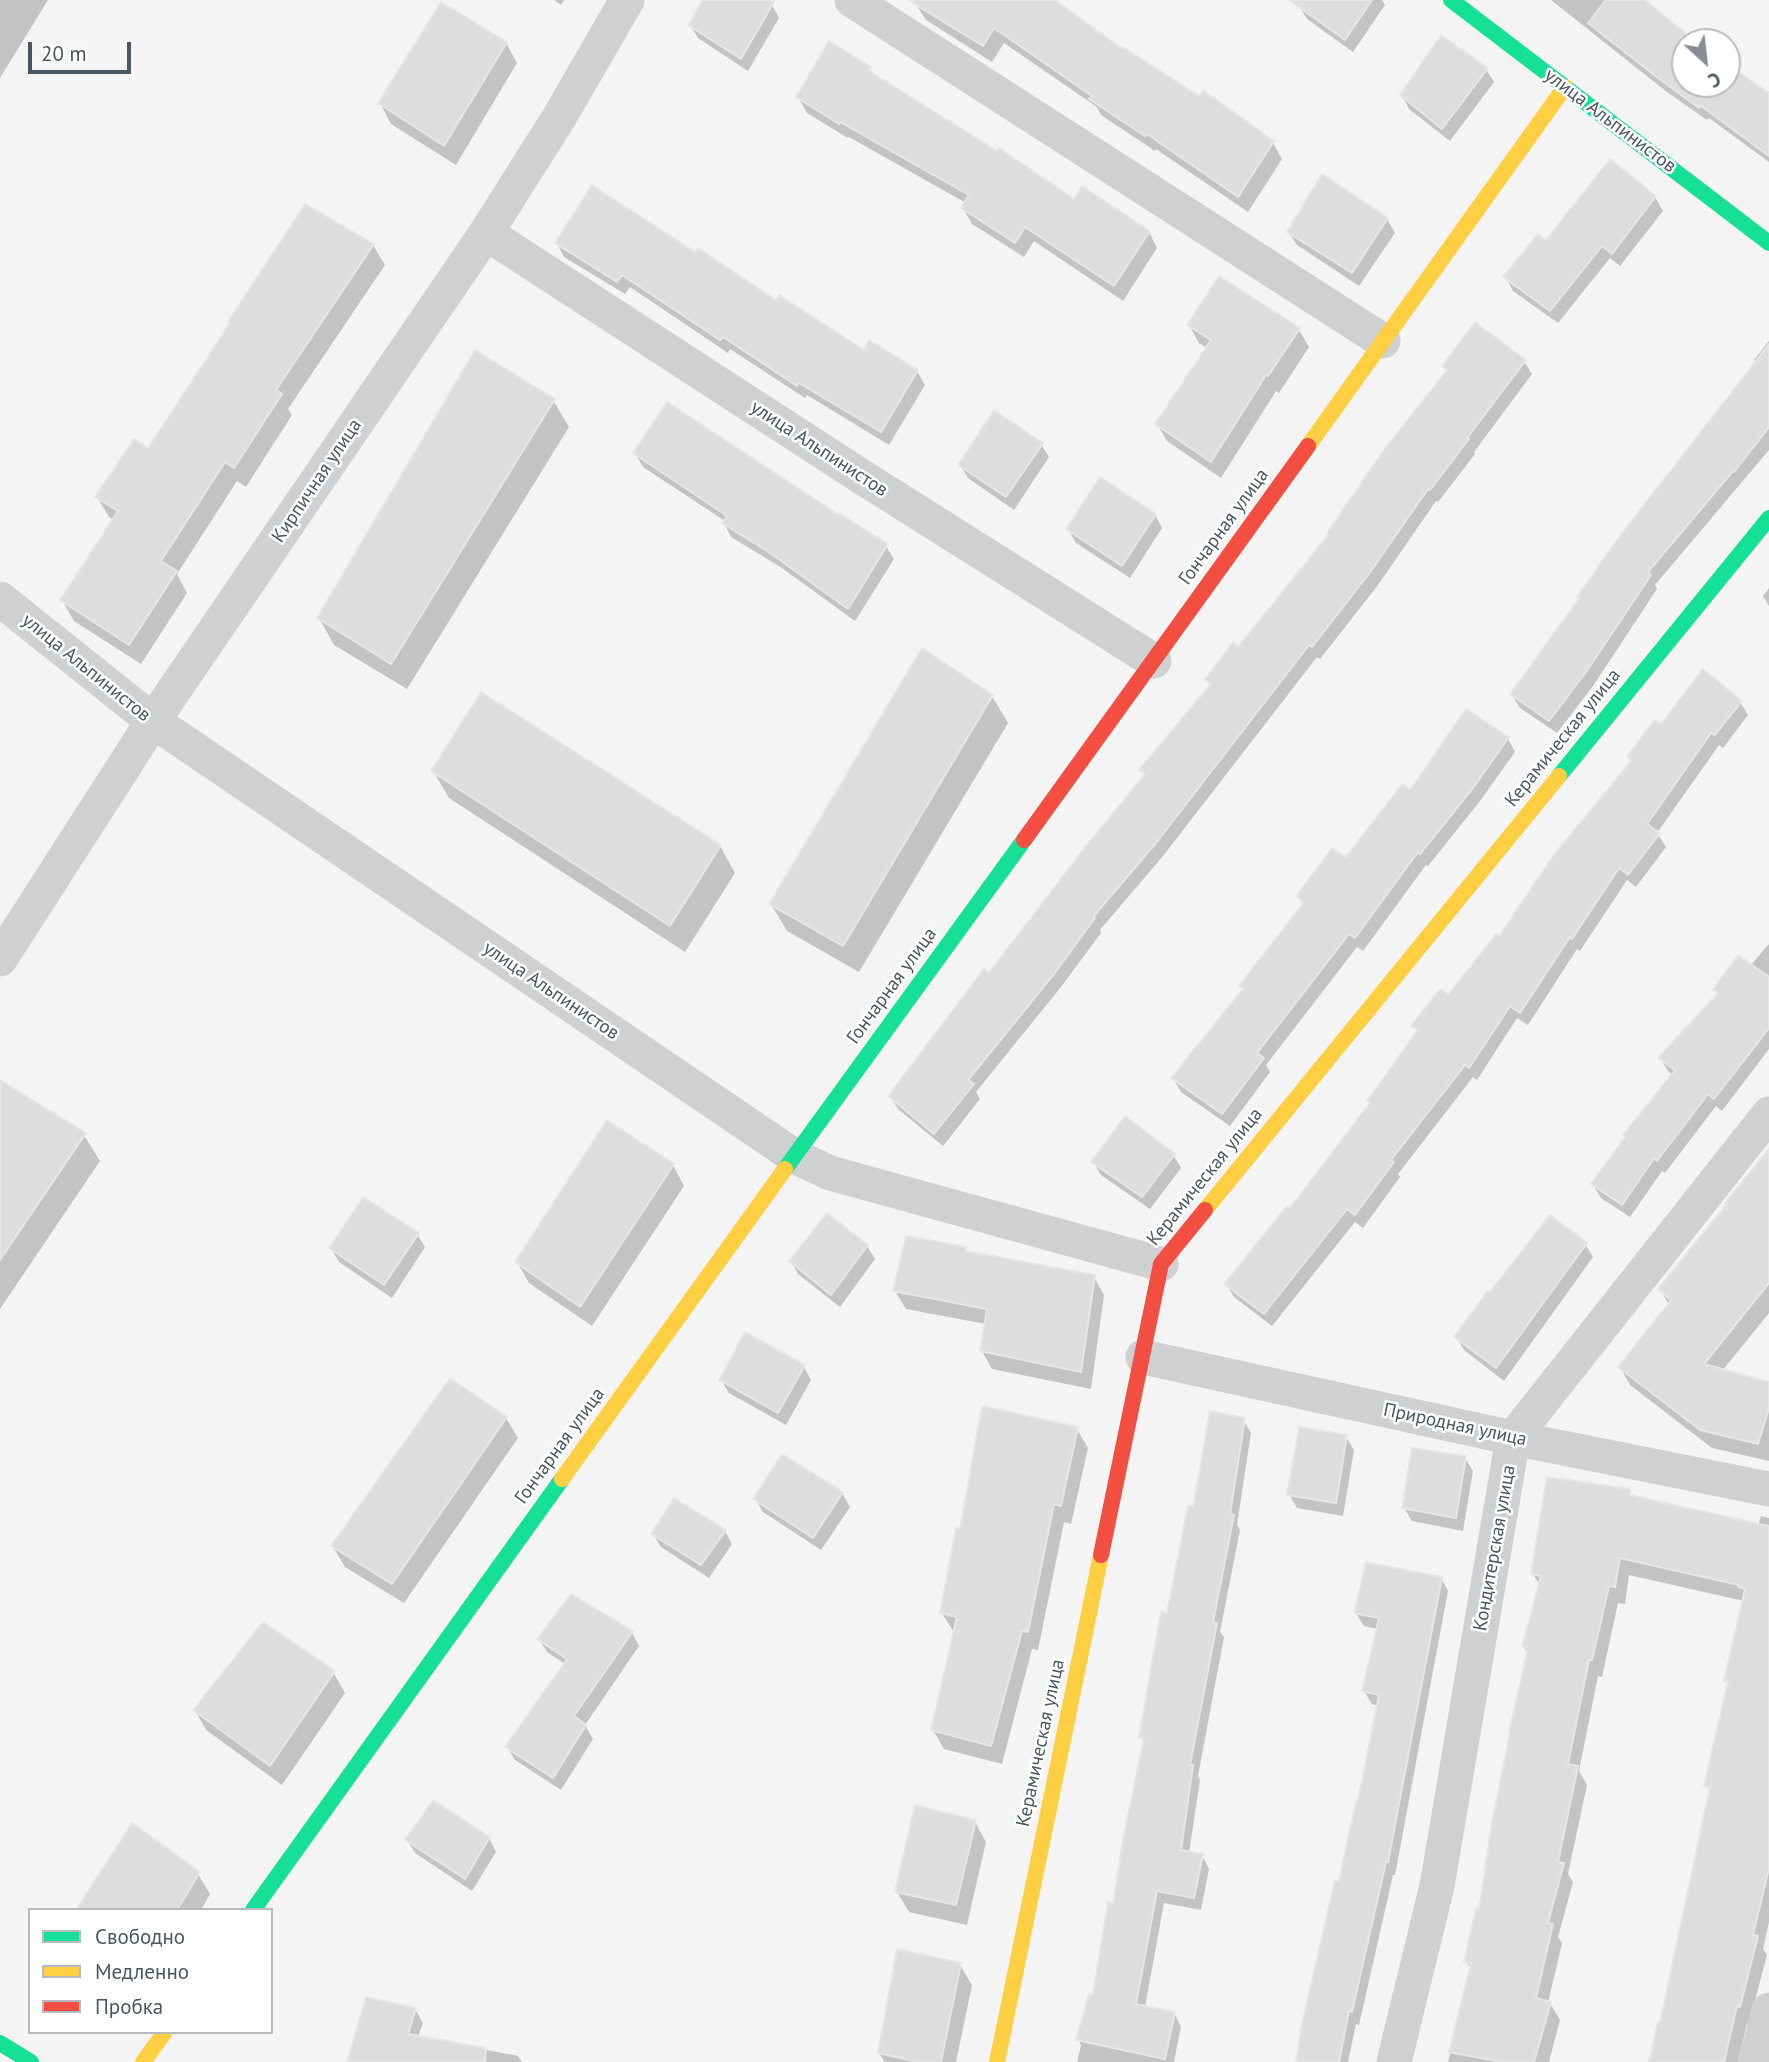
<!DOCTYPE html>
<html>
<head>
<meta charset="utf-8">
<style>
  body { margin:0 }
  #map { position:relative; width:1769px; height:2062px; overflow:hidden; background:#f4f4f4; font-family:"PT Sans",sans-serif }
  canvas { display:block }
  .legend { position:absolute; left:28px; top:1908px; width:245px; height:126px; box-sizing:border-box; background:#fff; border:2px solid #b7bbc0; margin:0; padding:9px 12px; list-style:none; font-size:21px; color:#4a5661 }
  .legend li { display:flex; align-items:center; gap:14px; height:35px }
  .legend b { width:35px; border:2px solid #b7bbc0 }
  .north { position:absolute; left:1671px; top:28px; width:70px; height:70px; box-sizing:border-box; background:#fff; border:2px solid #b7bbc0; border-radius:50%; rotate:153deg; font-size:19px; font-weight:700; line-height:28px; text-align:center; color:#4a5661 }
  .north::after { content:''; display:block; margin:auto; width:24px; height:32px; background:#868d94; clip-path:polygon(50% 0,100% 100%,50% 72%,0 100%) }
  .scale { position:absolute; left:28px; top:42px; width:103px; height:32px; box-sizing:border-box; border:4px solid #4a5661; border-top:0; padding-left:9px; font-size:21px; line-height:24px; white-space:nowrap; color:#4a5661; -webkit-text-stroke:5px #fff; paint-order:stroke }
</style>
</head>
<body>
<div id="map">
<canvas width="1769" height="2062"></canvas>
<ul class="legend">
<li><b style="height:9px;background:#16e098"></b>Свободно</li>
<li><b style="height:9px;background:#ffcf43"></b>Медленно</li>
<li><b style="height:9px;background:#f24e42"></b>Пробка</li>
</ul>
<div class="north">С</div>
<div class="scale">20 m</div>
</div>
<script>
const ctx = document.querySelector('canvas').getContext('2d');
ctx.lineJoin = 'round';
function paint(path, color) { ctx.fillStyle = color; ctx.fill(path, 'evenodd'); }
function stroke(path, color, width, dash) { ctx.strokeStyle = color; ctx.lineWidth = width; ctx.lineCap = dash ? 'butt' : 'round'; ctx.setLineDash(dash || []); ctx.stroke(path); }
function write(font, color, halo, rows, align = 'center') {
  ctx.font = font + ' "PT Sans",sans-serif'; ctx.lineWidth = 5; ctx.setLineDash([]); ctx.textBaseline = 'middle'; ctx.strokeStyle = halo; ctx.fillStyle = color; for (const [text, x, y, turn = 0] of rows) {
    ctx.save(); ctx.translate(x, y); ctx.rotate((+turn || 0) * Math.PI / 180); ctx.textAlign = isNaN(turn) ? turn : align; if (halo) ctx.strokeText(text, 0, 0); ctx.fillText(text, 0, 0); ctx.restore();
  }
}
const shadow = new Path2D(`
  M0,0H48L0,78Z
  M554,0H564L561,5Z
  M705,0H765L772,5L779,18L748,71L698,38L690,25Z
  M908,0H1053L1123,51L1273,143L1282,159L1248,212L1156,149L1155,151L1101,115L1097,107L1004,43L992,62L926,20L917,6Z
  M1303,0H1382L1385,5L1353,52L1307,19L1299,6Z
  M1551,0H1642L1669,22L1698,42H1685V84H1727V62L1732,66L1736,73L1769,95V162L1709,118L1707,120L1667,92Z
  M506,43L517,63L456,165L391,124L380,103Z
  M870,69L874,76L1075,201L1149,232L1157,248L1123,301L1034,241L1024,257L972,224L963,208L966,203L849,137L848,138L807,113L798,97Z
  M1486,69L1494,82L1450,141L1409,109L1402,95Z
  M1323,177L1387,219L1395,233L1359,286L1297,245L1289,232Z
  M1655,197L1663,211L1620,266L1610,258L1558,323L1513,291L1506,277L1546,243Z
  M557,243L695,254L864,352L917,371L925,385L889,445L807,395L805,398L730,349L728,353L630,287L625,294L564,257Z
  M373,245L385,265L288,409L292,415L246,487L237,481L177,574L187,593L141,664L74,621L62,600L114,520L109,517L97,497Z
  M1189,325L1299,330L1309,347L1279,393L1276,391L1221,478L1167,441L1157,424L1207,348L1199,343Z
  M1769,341V450L1655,585L1657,589L1593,686L1557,733L1520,708L1512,695L1756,364L1754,360Z
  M1524,361L1532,374L1474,452L1475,454L1438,502L1436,501L1378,585L1320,659L1317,657L1163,856L1100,930L1101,933L1061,987L976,1092L980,1099L943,1146L898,1109L890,1096L990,976L1145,777L1141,770L1211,686L1208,680L1239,649L1331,535L1447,371L1444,366Z
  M553,400L569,427L407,689L334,645L319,618Z
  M1041,444L1049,457L1014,510L968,478L960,465Z
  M635,453L839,517L886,546L894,559L855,621L779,566L731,537L724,523L725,521L643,467Z
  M1155,515L1162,528L1130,578L1076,543L1068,529Z
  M1769,588V606L1763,596Z
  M992,696L1008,723L859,972L787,931L771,904Z
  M1740,702L1748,715L1723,748L1719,745L1657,833L1666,847L1636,887L1627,880L1580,951L1577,949L1528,1025L1517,1018L1477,1080L1473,1077L1398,1174L1400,1177L1363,1228L1355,1222L1272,1326L1234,1297L1226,1284L1291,1211L1372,1104L1418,1033L1413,1026L1448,997L1500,939L1632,762L1629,757L1662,727Z
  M1508,739L1515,752L1480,801L1428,866L1426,865L1363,951L1357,947L1266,1065L1270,1072L1230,1126L1181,1092L1173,1078L1244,991L1241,986L1304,906L1298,896L1346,860L1410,793Z
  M433,771L720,846L735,873L685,952L449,798Z
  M1769,944V1049L1722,1111L1716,1106L1665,1173L1662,1171L1630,1217L1601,1198L1593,1185L1673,1075L1668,1071L1660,1058L1718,995L1715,990L1750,966Z
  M0,1089L84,1135L100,1161L0,1309Z
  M1769,1151V1313L1722,1371L1769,1384V1461L1712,1448L1630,1385L1620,1367L1669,1305L1660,1289Z
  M1173,1155L1181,1168L1150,1209L1101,1175L1093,1162Z
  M673,1165L684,1186L592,1326L529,1283L517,1262Z
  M417,1234L425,1247L392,1298L339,1262L331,1248Z
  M1585,1244L1593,1257L1504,1381L1464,1350L1456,1337L1491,1295Z
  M867,1246L875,1259L840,1307L798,1274L791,1261Z
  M965,1248L968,1253L1094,1277L1104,1295L1091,1389L992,1369L982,1351L986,1324L906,1309L895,1291Z
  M804,1367L811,1380L786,1425L729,1393L721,1380Z
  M450,1381L506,1418L518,1438L404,1603L345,1567L333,1547Z
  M1243,1420L1251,1433L1237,1525L1240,1530L1220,1632L1224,1637L1198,1776L1200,1780L1189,1853L1202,1855L1209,1869L1201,1910L1164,1903L1145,2007L1174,2013L1181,2027L1174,2062H1077L1081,2045L1078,2039L1094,1997L1115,1905L1145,1743L1141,1736L1194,1509Z
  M1077,1429L1088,1448L1071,1524L1064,1522L1038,1650L1032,1649L1002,1764L944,1749L933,1730L956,1632L953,1631L942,1613L962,1531Z
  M1346,1437L1354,1450L1343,1516L1297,1508L1289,1494Z
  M1465,1458L1473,1471L1463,1531L1412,1521L1404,1508Z
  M1629,1491L1633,1498L1758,1526L1761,1516L1769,1518V1922L1763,1949L1767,1955L1749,2023H1747L1738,2062H1651L1711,1794L1706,1785L1729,1686L1726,1680L1744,1601L1629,1575L1625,1604L1618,1603L1602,1677L1598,1676L1579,1771L1587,1785L1568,1874L1573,1882L1558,1937L1562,1943L1548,2003H1550L1560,2020L1549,2062H1448L1471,1970L1466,1961L1480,1911L1529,1655L1524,1647L1540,1586L1533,1574Z
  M842,1493L850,1507L821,1550L763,1512L755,1499Z
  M725,1531L732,1544L709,1578L661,1547L653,1534Z
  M1441,1578L1448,1591L1395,1875H1393L1359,2025L1356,2024L1348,2062H1298L1359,1804L1379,1706L1372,1704L1364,1691L1378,1629L1364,1626L1356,1613Z
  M632,1633L639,1646L585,1725L593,1739L561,1790L515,1760L507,1747L565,1664L547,1652L539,1639Z
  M333,1672L345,1693L282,1785L206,1730L195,1710Z
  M975,1822L986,1842L967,1925L909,1912L897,1892Z
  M489,1838L496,1852L472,1891L415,1853L407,1840Z
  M198,1874L210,1894L201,1910H78Z
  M960,1965L972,1985L956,2062H885L879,2053Z
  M415,2009L423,2023L418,2037L518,2056L522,2062H349Z`);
const building = new Path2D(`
  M703,0H775L741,59L688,25Z
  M908,0H1055L1123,49V47L1199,96L1203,90L1274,141L1238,197L1147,134L1145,136L1089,99L1092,96L994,28L983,46Z
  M1289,0H1372L1345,40Z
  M1606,0H1645L1696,42H1685V84H1727V64L1769,93V156L1701,106L1699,108L1658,78L1588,23Z
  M441,2L507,42L444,146L378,103Z
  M1441,35L1488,68L1442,129L1400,95Z
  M829,41L871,67L869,71L997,151L999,148L1074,199L1082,186L1150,231L1114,286L1025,227L1015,243L961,208L969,195L840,122L839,124L796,97Z
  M1610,159L1656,196L1612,254L1602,246L1550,311L1503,277L1538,234L1546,240Z
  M1322,174L1388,218L1352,273L1287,232Z
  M592,185L695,252L698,248L776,300L779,295L864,350L869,340L918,370L881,432L799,383L797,386L723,337L720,340L622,275L617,282L555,243Z
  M305,204L374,244L276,390L282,394L234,468L225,462L161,561L177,571L129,645L60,600L118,511L95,497L134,439L148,448L230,323L228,322Z
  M1219,276L1300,328L1268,376L1266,375L1211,462L1155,424L1211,340L1187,325Z
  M1475,322L1526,360L1467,438L1469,439L1430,490L1428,489L1371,571L1312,647L1309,645L1156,843L1093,917L1095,918L1054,974L968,1080L974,1084L934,1134L888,1096L984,969L989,973L1078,856L1145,774L1139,770L1211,684L1205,680L1233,642L1238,647L1329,534L1327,533L1383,451L1447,370L1442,366Z
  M1769,344V427L1734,472L1733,471L1648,572L1651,575L1586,672L1549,721L1510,694L1579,599L1577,597L1619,537Z
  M475,350L555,399L391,664L317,618Z
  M667,402L839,515L840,514L888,544L848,609L770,553L722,523L727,516L633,453Z
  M994,410L1043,443L1006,497L958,465Z
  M1100,477L1156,514L1122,566L1066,529Z
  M922,648L993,695L843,946L769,904Z
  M1703,669L1742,701L1715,735L1711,733L1647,824L1660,833L1628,875L1619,868L1572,939L1570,937L1520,1013L1510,1006L1469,1068L1465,1065L1391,1160L1394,1162L1355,1215L1347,1209L1264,1314L1224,1284L1287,1206L1290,1208L1370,1103L1367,1101L1418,1030L1411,1026L1440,989L1448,995L1496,934L1499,936L1553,856L1632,760L1627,757L1654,720L1661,724Z
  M481,692L721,845L670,926L431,771Z
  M1466,709L1509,737L1473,788L1420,854L1418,852L1355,938L1349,934L1257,1053L1264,1058L1222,1114L1171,1078L1243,989L1239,986L1304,902L1296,896L1332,848L1346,857L1402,784L1410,790Z
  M1738,955L1769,977V1028L1714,1099L1708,1094L1657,1161L1654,1158L1622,1205L1591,1184L1625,1137L1623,1135L1675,1070L1658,1058L1718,993L1713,990Z
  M0,1080L86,1133L0,1260Z
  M1125,1116L1175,1154L1142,1197L1091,1162Z
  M607,1120L674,1164L580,1307L515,1262Z
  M1769,1149V1283L1704,1364L1769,1382V1408L1758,1444L1700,1430L1618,1367L1671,1300L1658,1289L1727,1204L1725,1203Z
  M363,1197L419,1233L384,1285L329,1248Z
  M827,1213L868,1245L831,1295L789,1261Z
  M1550,1215L1587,1243L1496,1368L1454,1337L1488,1290L1490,1292Z
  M906,1236L966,1247L965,1251L1095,1275L1081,1372L980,1351L987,1309L893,1291Z
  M745,1332L805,1365L778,1413L719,1380Z
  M450,1378L507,1417L392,1584L331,1546Z
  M982,1406L1078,1427L1061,1506L1054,1504L1028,1632L1022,1631L991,1746L931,1730L957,1617L940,1613L956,1528L960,1529Z
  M1210,1411L1245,1418L1230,1514L1234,1515L1213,1622L1217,1623L1190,1765H1193L1181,1850L1203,1854L1194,1898L1157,1891L1136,2004L1175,2012L1165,2059L1076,2040L1089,1994L1093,1995L1108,1902L1113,1903L1123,1840L1144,1738L1139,1737L1161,1612L1167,1613L1188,1506L1193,1507Z
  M1299,1427L1347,1435L1336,1503L1287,1495Z
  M1412,1448L1466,1456L1456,1518L1402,1508Z
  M782,1454L843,1492L813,1538L753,1499Z
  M1547,1477L1630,1489V1495L1769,1526V1868L1753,1935L1758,1936L1740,2007L1737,2006L1724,2062H1649L1658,2022H1660L1710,1787L1704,1786L1728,1681H1724L1745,1589L1738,1587L1739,1585L1620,1558L1615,1587L1609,1586L1592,1660H1589L1568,1764L1578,1766L1558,1862L1564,1863L1548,1923L1553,1924L1536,1998L1551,2002L1534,2062H1502L1449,2052L1471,1963L1464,1962L1476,1908L1479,1909L1492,1823L1510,1733H1509L1528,1648L1522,1647L1541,1576L1531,1574Z
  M674,1498L726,1530L701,1565L651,1534Z
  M1366,1562L1442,1577L1388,1862H1386L1352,2012L1349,2011L1339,2062H1296L1301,2029L1335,1880L1339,1881L1356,1801H1358L1379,1695L1362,1691L1379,1618L1354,1613Z
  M571,1594L633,1631L574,1716L586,1725L553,1778L505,1747L567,1659L537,1639Z
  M263,1622L335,1671L270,1766L193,1710Z
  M433,1800L490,1837L465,1879L405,1840Z
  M915,1805L976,1820L956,1905L895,1892Z
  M132,1823L200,1872L177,1910H76Z
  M897,1949L961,1963L941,2062H918L878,2053Z
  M366,1997L416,2008L408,2034L486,2048L485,2062H347Z`);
const street = new Path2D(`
  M852,0L1383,341
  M486,233L862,477L1154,661
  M0,599L153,721L794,1156L830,1173L1161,1264
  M0,959L153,721L486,233L560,116L627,0
  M1143,1357L1513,1438L1769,1489
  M1394,2062L1437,1886L1513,1438L1769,1114
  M1756,2062L1769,2010`);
const fast = new Path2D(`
  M1451,0L1769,243
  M1559,776L1769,518
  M785,1169L1024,840
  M253,1910L562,1479
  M0,2043L31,2062`);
const slow = new Path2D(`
  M1308,446L1565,87
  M1205,1210L1559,776
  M562,1479L785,1169
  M143,2062L165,2032
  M997,2062L1101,1555`);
const jam = new Path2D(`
  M1024,840L1308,446
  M1101,1555L1161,1264L1205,1210`);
const streetNames = [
  ["улица Альпинистов",1610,121,37],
  ["улица Альпинистов",819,449,33],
  ["Кирпичная улица",317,481,-56],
  ["Гончарная улица",1224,527,-54],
  ["улица Альпинистов",86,668,39],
  ["Керамическая улица",1563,738,-51],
  ["Гончарная улица",892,986,-54],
  ["улица Альпинистов",551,991,34],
  ["Керамическая улица",1205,1177,-51],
  ["Природная улица",1455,1425,12],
  ["Гончарная улица",560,1446,-54],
  ["Кондитерская улица",1495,1548,-80],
  ["Керамическая улица",1041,1743,-78]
];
paint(shadow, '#0003');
paint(building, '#ddddde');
stroke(building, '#e5e6e7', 2);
stroke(street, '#ced0d2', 35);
stroke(fast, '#16e098', 16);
stroke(slow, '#ffcf43', 16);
stroke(jam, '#f24e42', 16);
write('19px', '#4a5661', '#fff', streetNames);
</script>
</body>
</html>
